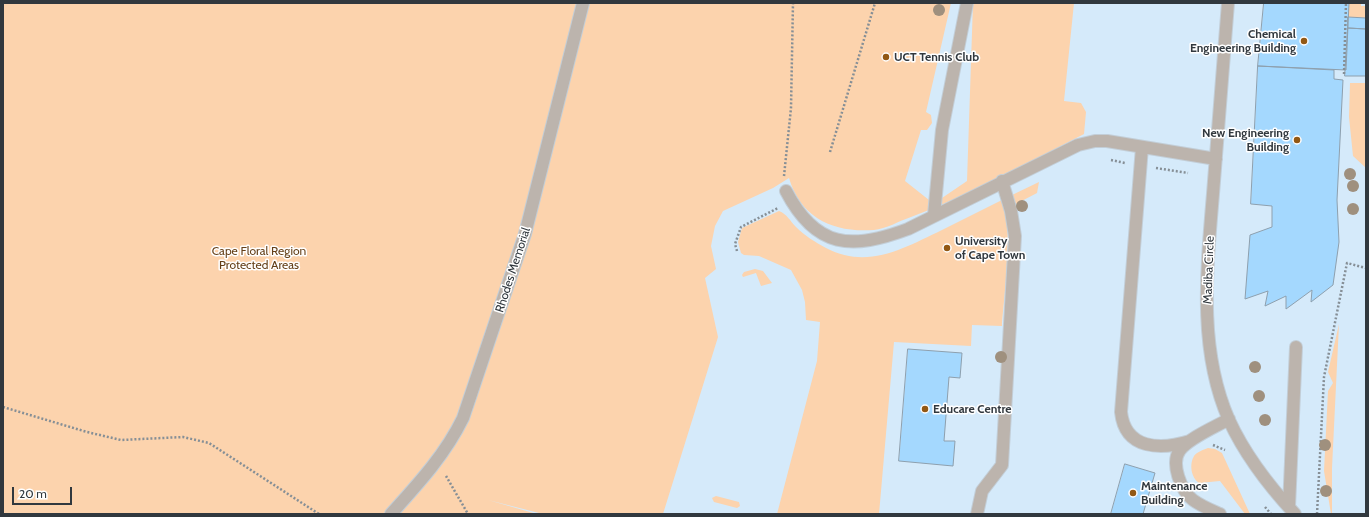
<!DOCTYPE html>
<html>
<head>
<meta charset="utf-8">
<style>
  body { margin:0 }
  #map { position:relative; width:1369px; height:517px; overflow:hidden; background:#e8f4fd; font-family:Cabin,sans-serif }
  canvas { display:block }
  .frame { position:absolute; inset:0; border:4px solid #31383e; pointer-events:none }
  .scale { position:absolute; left:12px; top:487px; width:60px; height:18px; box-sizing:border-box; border:2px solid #31383e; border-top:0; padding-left:5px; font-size:12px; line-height:14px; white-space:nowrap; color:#31383e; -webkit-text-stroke:3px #fff; paint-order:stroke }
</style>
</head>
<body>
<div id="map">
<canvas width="1369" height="517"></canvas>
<div class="frame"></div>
<div class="scale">20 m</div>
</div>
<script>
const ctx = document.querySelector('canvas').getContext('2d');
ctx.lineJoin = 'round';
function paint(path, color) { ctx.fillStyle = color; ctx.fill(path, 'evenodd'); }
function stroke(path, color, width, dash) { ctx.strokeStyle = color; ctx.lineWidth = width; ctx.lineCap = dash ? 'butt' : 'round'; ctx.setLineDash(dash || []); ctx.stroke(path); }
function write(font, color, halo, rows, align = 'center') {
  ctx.font = font + ' Cabin,sans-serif'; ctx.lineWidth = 3; ctx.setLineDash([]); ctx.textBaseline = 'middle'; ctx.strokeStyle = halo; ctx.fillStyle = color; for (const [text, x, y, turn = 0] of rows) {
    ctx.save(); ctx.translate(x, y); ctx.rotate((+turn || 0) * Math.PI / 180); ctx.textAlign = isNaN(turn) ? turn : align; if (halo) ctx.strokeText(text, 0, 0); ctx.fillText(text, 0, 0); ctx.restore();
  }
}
const built = new Path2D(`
  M599,3H1366V514H537L457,493Z`);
const green = new Path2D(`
  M3,3H951L926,112L931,115L932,123L927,130H921L905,181L929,200L942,198L967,181L973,3H1074L1064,101L1081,103L1086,112L1084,134C1027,163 971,195 911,217C899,221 886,229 874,230C833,233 801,218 789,178L773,188L723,211L715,226L711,246L716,269L705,278L718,337L663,514H543L488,500L537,514H3Z
  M1349,3H1361V6H1366V18L1348,17Z
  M1350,83H1366V168L1353,156L1349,117Z
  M1039,182L1037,193L1014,205L1012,195Z
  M1002,200C1014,224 1004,297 1002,326L972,325L971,346L894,342L879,514H777L817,361L820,322L806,320L805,302L802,290L791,270L759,256L744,255L741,253L738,242L742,228L779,211C787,214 790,221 796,227C805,236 815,242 826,248C868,270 904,248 942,230C962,220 982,210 1002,200Z
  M755,269L763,271L772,283L761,286L756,273L743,277L742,275L744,272Z
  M1339,324L1332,468V514H1331L1324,471L1328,391L1333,383L1328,372Z
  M1208,448L1215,449L1222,453L1250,514H1245L1220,481L1199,483C1191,478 1189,464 1194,456C1197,452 1203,450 1208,448Z
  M716,496L739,502L740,506L737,508L714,502L712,498Z`);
const building = new Path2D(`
  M1264,3H1349L1346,70L1258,66Z
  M1348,17L1366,18V29L1348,28Z
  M1348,28L1366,29V76H1345Z
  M1258,66L1334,70V79L1343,80L1337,200L1339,242L1333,285L1311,302L1312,290L1286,309V296L1265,306L1268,291L1245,299L1250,235L1272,227V206L1251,204Z
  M908,349L962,353L960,378L949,377L944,441H955L953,466L899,461Z
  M1125,464L1155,473L1143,514H1111Z`);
const path = new Path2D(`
  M1344,74L1346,3
  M830,152L875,3
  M1111,160L1125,163
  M1156,168L1188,173
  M784,176L791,108L793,3
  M737,251L735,244L741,227L778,208
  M3,407L87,432L121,440L183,437L209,443L319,514
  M1213,445L1225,450
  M446,476L468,514
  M1265,507L1271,514
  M1317,514L1324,377L1347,263L1366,268`);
const minor = new Path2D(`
  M1228,3C1223,62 1219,122 1214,181C1208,260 1196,345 1229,420C1245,455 1269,486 1295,514
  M1142,147L1121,412C1125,450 1161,450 1190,441
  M786,191C816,249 852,250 908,229L1078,145L1095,141H1107L1216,159
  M934,215L942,130L967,3
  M1289,507L1296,347
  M391,514C418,484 445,455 463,418L525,234L583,3
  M977,514L982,491L1002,465L1015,236L1011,211L1002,181
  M1220,514C1211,510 1201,506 1193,500C1181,491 1170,463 1180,450C1189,438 1215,427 1229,419`);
const trees = [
  [939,10],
  [1350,174],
  [1353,186],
  [1022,206],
  [1353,209],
  [1001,357],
  [1255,367],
  [1259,396],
  [1265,420],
  [1325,445],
  [1326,491]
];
const markers = [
  [1304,41,4,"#925814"],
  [886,57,4,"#925814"],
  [1297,140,4,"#925814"],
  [947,248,4,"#925814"],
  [925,409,4,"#925814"],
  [1133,493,4,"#925814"]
];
const poiNames = [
  ["Chemical",1296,34,"right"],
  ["Engineering Building",1296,48,"right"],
  ["UCT Tennis Club",894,57],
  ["New Engineering",1289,133,"right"],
  ["Building",1289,147,"right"],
  ["University",955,241],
  ["of Cape Town",955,255],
  ["Educare Centre",933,409],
  ["Maintenance",1141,486],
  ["Building",1141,500]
];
const parkNames = [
  ["Cape Floral Region",259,251],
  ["Protected Areas",259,265]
];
const streetNames = [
  ["Rhodes Memorial",513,270,-72],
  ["Madiba Circle",1209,270,-88]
];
paint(built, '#d5eafa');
paint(green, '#fcd3ad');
paint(building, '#a4d8fe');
stroke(building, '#8ea0ae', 1);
stroke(minor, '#c3ced7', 14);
stroke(path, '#868f96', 2.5, [2, 2]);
stroke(minor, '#bcb4ad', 12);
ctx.fillStyle = '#9f907e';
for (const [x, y] of trees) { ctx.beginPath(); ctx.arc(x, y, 6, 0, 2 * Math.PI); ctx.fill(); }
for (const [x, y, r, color] of markers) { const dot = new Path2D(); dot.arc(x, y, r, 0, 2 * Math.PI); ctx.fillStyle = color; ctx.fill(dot); stroke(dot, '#fff', 1.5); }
write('bold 12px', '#31383e', '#fff', poiNames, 'left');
write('12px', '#643f17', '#fff', parkNames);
write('12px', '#31383e', '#fff', streetNames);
</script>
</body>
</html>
